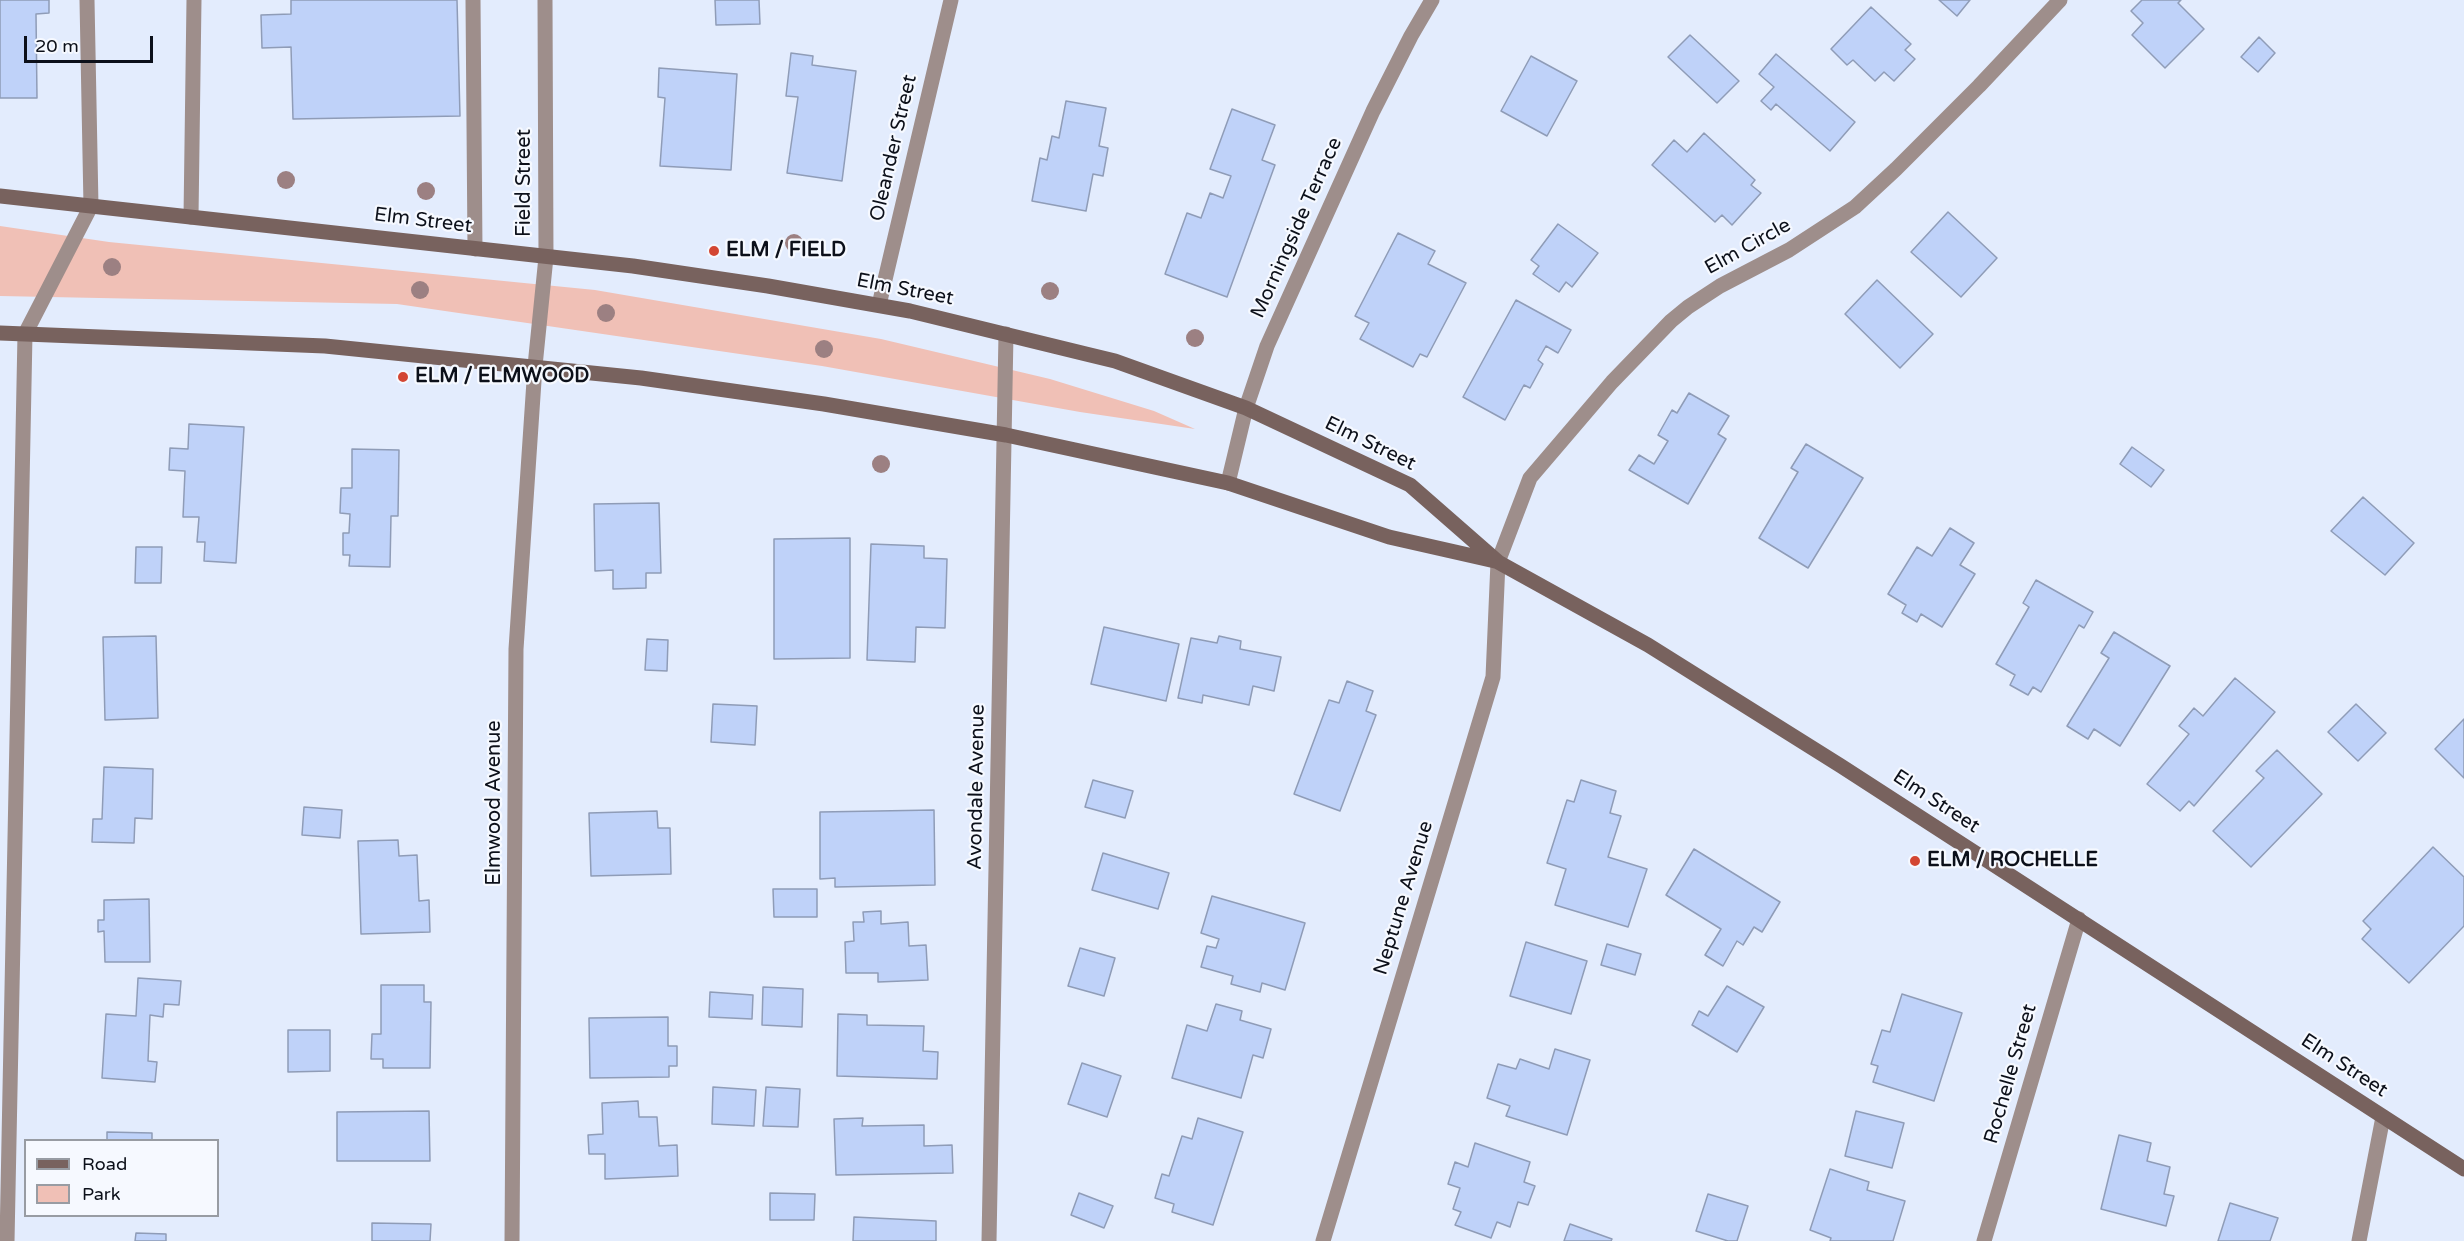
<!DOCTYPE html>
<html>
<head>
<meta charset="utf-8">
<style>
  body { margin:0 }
  #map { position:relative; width:2464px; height:1241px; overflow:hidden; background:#e3ecfd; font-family:"Varela Round",sans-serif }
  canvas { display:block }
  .legend { position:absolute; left:24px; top:1139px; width:195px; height:78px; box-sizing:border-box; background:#f6f9ff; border:2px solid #989ca3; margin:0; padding:8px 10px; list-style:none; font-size:18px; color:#0c101a }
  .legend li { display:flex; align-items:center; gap:12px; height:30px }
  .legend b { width:30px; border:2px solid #989ca3 }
  .scale { position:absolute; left:24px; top:36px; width:129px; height:27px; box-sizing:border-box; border:3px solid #0c101a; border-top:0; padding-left:8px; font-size:18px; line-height:21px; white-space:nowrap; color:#0c101a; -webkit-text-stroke:4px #f6f9ff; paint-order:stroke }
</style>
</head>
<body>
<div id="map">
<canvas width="2464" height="1241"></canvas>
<ul class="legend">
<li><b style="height:8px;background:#78625e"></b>Road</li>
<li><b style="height:16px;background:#f0c0b6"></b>Park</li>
</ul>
<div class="scale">20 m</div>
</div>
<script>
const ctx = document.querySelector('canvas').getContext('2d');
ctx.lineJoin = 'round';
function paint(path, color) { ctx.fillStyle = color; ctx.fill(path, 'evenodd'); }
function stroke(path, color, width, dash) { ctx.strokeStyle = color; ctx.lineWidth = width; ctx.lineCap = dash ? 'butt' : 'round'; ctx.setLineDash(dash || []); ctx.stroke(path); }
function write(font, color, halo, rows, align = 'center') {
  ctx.font = font + ' "Varela Round",sans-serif'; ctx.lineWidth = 4.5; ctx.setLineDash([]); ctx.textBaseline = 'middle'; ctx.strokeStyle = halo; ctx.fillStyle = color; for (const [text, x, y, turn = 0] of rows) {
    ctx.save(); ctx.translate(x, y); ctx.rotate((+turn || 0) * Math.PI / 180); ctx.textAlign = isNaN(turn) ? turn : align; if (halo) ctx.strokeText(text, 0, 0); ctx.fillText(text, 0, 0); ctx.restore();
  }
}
const green = new Path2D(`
  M0,226L109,242L595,290L881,339L1050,379L1154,411L1195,429L1080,412L822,366L397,304L0,296Z`);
const building = new Path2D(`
  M0,0H49V13L36,14L37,98H0Z
  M291,0H457L460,116L293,119L291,47L262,48L261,15L291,14Z
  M715,0H759L760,24L716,25Z
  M1939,0H1970L1957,16Z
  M2142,0H2181L2178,3L2204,29L2165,68L2132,35L2143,23L2131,11Z
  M1871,7L1911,44L1905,50L1915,59L1894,81L1884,72L1875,81L1853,60L1847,65L1831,49Z
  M1690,35L1739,81L1717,103L1668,57Z
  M2259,37L2275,53L2258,72L2241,57Z
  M791,53L813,56L812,65L856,71L842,181L787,173L798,97L786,96Z
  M1776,54L1855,122L1830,151L1776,104L1771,110L1761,101L1774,87L1759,74Z
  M1531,56L1577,81L1547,136L1501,111Z
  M659,68L737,74L731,170L660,166L665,98L658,97Z
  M1066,101L1106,108L1099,146L1108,148L1103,176L1093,174L1086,211L1032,201L1040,158L1047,160L1052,136L1059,138Z
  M1232,109L1275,125L1262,160L1275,165L1227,297L1165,274L1187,213L1201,218L1210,193L1223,198L1231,176L1210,169Z
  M1704,133L1755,180L1751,185L1761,193L1732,225L1722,215L1715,222L1652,165L1674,140L1687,152Z
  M1948,212L1997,258L1961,297L1911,252Z
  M1558,224L1598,253L1572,287L1566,282L1559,292L1533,274L1539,266L1531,260Z
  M1398,233L1435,251L1428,264L1466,283L1427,357L1420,354L1413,367L1360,339L1369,323L1355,316Z
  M1877,280L1933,334L1900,368L1845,314Z
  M1516,300L1571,330L1558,353L1546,346L1538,360L1543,364L1530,388L1524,385L1505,420L1463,397Z
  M1689,393L1729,416L1718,434L1726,439L1688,504L1629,470L1639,455L1654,464L1668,441L1658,435L1672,410L1677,413Z
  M189,424L244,427L236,563L204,561L205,542H197L199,517H183L185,471L169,470L170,448L188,449Z
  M1806,444L1863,478L1808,568L1759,538L1798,472L1791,468Z
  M2132,447L2164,470L2151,487L2120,464Z
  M352,449L399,450L398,516H391L390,567L349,566L350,555H343V533H349L350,514L340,513L341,488H352Z
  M2363,497L2414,543L2385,575L2331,531Z
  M659,503L661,573H646V588L613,589V570L595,571L594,504Z
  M1950,528L1974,543L1960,565L1975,574L1942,627L1921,614L1917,622L1902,613L1906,605L1888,594L1917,547L1932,556Z
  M850,538V658L774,659V539Z
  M871,544L924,546V558L947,559L945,628L916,627L915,662L867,660Z
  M136,547H162L161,583H135Z
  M2036,580L2093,612L2084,628L2079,625L2041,692L2033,687L2028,695L2010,685L2015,675L1996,664L2029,607L2023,603Z
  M1104,627L1179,644L1166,701L1091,684Z
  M2114,632L2170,666L2120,746L2094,729L2088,739L2067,726L2109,658L2101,653Z
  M156,636L158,718L105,720L103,637Z
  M1219,636L1241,641L1240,649L1281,657L1274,691L1253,686L1249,705L1203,695L1202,703L1178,698L1191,638L1217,643Z
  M647,639L668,640L667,671L645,670Z
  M2235,678L2275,712L2194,806L2189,801L2180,811L2147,784L2189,734L2179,726L2194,708L2203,716Z
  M1347,681L1373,691L1366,711L1376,715L1340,811L1294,794L1329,700L1339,703Z
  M713,704L757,706L755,745L711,742Z
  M2356,704L2386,733L2358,761L2328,732Z
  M2464,719V778L2435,749Z
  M2277,750L2322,794L2251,867L2213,831L2264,778L2256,771Z
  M104,767L153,769L152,819L135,818L134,843L92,842L93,819H102Z
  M1093,780L1133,791L1125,818L1085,807Z
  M1581,780L1616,791L1610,813L1621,816L1608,857L1647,869L1628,927L1555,905L1566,869L1547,863L1567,800L1574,802Z
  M304,807L342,810L340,838L302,835Z
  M934,810L935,885L835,887V878L820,879V812Z
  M657,811L658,828H670L671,874L591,876L589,813Z
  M398,840L399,856L417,855L419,901L429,900L430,932L361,934L358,841Z
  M2433,847L2464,877V926L2409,983L2362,939L2371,929L2363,921Z
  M1694,849L1780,902L1762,932L1754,927L1743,945L1737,941L1723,966L1705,955L1721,929L1666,895Z
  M1103,853L1169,873L1158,909L1092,890Z
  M773,889H817V917H774Z
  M1212,896L1305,923L1285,990L1262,983L1260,992L1231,984L1233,976L1201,967L1207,946L1216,948L1219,939L1201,933Z
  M149,899L150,962H105L104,931L98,932V920H104V900Z
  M881,911V924L908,922L909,946L926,945L928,980L878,982V973H846L845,942L854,941L853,922H864L863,912Z
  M1526,942L1587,961L1571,1014L1510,996Z
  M1607,944L1641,954L1635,975L1601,965Z
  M1080,948L1115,958L1104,996L1068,986Z
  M138,978L181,981L179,1005L164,1004L163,1017L150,1015L148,1061L157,1062L155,1082L102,1078L106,1014L136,1016Z
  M381,985H424V1002H431L430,1068H383V1059H371L372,1034H381Z
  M1727,986L1764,1007L1737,1052L1692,1025L1699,1011L1708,1016Z
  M763,987L803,989L802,1027L762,1025Z
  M710,992L753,995L752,1019L709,1017Z
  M1902,994L1962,1013L1934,1101L1873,1082L1878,1066L1871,1064L1882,1030L1890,1032Z
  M1216,1004L1242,1011L1240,1020L1271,1029L1263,1058L1253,1055L1241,1098L1172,1078L1187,1025L1207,1031Z
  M838,1014L867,1015V1025L924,1026L923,1051L938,1052L937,1079L837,1076Z
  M668,1017V1046H677V1066H669V1077L590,1078L589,1018Z
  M288,1030H330V1071L288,1072Z
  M1555,1049L1590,1060L1567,1135L1506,1116L1510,1106L1487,1098L1498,1064L1516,1069L1520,1059L1549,1069Z
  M1082,1063L1121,1076L1107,1117L1068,1104Z
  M713,1087L756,1090L754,1126L712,1124Z
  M766,1087L800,1089L798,1127L763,1126Z
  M638,1101L639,1117H657L659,1146L677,1145L678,1176L605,1179V1154H589L588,1135L603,1134L602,1103Z
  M429,1111L430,1161H337V1112Z
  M1856,1111L1904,1123L1892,1168L1845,1156Z
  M863,1118L862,1126L924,1125V1146L952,1145L953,1173L836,1175L834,1119Z
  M1198,1118L1243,1132L1213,1225L1172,1212L1174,1204L1155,1198L1162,1174L1169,1176L1182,1136L1192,1139Z
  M107,1132L152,1133V1140H107Z
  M2119,1135L2151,1143L2147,1161L2170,1167L2164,1194L2174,1196L2166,1226L2101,1209Z
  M1475,1143L1530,1162L1524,1182L1535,1186L1528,1205L1518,1202L1510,1227L1497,1222L1491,1238L1455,1225L1461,1212L1453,1209L1460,1188L1448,1184L1455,1162L1468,1167Z
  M1830,1169L1869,1182L1867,1190L1905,1201L1893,1241H1830L1831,1238L1810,1230Z
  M770,1193L815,1194L814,1220H770Z
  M1079,1193L1113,1206L1104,1228L1071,1215Z
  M1708,1194L1748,1206L1737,1241H1728L1696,1231Z
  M2230,1203L2278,1218L2270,1241H2218Z
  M854,1217L936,1221V1241H853Z
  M372,1223L431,1224L430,1241H372Z
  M1570,1224L1612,1239L1611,1241H1564Z
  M136,1233L166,1234V1241H135Z`);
const lane = new Path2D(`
  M473,0L475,249
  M191,217L194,0`);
const street = new Path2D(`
  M879,305L951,0
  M1228,483L1246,408L1267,346L1373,111L1411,36L1432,0
  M7,1241L25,334L91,206L87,0
  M512,1241L516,649L535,366L546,257L545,0
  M989,1241L1006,334
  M1323,1241L1493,677L1498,562L1530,478L1612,382L1671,321L1688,307L1720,286L1789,250L1855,207L1896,169L1979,86L2060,0
  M1984,1241L2079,919
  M2359,1241L2383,1117`);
const secondary = new Path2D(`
  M0,196L633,266L768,286L910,311L1086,354L1115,361L1246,408L1410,485L1498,562L1648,645L1841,766L2464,1169
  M0,333L325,346L641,378L824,404L1006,435L1228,483L1389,537L1495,561`);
const trees = [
  [286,180],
  [426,191],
  [794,243],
  [112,267],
  [420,290],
  [1050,291],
  [606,313],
  [1195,338],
  [824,349],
  [881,464]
];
const markers = [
  [714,251,6,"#d34633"],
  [403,377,6,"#d34633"],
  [1915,861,6,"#d34633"]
];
const streetNames = [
  ["Oleander Street",894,148,-77],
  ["Field Street",525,183,-90],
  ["Elm Street",423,221,7],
  ["Morningside Terrace",1297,228,-66],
  ["Elm Circle",1748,247,-29],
  ["Elm Street",905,290,11],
  ["Elm Street",1370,444,26],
  ["Avondale Avenue",977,787,-89],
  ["Elm Street",1936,802,33],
  ["Elmwood Avenue",495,803,-90],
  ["Neptune Avenue",1404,898,-73],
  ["Elm Street",2344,1066,33],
  ["Rochelle Street",2011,1074,-74]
];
const poiNames = [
  ["ELM / FIELD",726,251],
  ["ELM / ELMWOOD",415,377],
  ["ELM / ROCHELLE",1927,861]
];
paint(green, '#f0c0b6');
paint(building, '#bfd2f9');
stroke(building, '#8f9cb7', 1.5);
stroke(lane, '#9e8e8b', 15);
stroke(street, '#9e8e8b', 15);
stroke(secondary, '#78625e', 15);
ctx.fillStyle = '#9c8082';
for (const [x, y] of trees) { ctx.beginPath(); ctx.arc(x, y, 9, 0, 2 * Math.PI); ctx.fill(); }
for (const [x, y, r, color] of markers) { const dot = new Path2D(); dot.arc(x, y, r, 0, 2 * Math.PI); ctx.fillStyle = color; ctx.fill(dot); stroke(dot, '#f6f9ff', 2); }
write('20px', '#0c101a', '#f6f9ff', streetNames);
write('bold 20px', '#0c101a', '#f6f9ff', poiNames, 'left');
</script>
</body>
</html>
